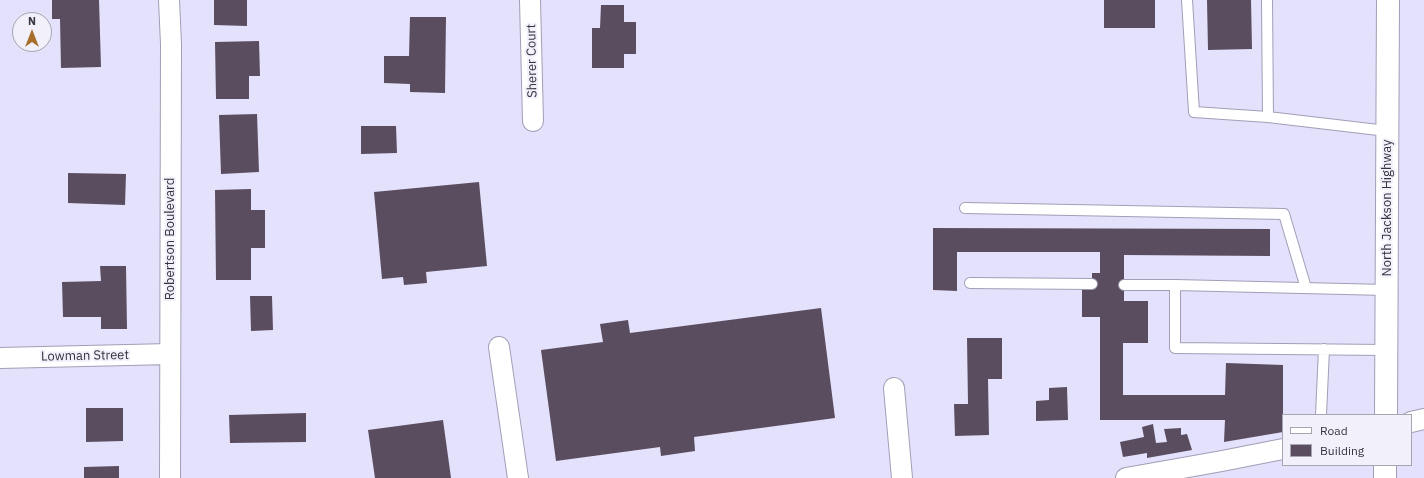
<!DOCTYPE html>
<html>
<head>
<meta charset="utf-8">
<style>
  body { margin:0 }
  #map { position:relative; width:1424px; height:478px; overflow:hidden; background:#e3e1fb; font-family:"IBM Plex Sans",sans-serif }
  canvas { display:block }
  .legend { position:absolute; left:1282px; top:414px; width:130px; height:52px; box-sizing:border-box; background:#f1f0fb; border:1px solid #a6a5b0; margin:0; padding:5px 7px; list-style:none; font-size:12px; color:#36353f }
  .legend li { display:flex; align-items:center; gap:8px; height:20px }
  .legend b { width:20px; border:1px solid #a6a5b0 }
  .north { position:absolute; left:12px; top:12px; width:40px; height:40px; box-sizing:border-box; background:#f1f0fb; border:1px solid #a6a5b0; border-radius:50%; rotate:0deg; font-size:11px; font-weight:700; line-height:16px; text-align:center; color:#36353f }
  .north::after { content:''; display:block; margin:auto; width:14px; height:18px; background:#a56f2a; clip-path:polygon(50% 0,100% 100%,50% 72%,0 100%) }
</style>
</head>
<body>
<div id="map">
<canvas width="1424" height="478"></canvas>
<ul class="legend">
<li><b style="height:5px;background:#fff"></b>Road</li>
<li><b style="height:11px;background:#5b4d60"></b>Building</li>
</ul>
<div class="north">N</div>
</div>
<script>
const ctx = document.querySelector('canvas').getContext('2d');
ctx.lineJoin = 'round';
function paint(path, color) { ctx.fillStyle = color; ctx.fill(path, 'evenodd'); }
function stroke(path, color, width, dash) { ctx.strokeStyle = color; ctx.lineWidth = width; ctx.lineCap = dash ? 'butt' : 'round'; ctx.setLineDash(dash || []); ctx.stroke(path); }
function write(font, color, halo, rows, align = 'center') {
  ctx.font = font + ' "IBM Plex Sans",sans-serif'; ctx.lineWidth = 4; ctx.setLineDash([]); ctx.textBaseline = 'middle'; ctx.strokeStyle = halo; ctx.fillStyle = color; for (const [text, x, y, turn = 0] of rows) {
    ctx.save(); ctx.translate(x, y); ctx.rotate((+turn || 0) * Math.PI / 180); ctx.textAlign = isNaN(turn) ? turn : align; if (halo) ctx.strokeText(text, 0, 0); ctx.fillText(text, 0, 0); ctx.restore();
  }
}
const building = new Path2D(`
  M52,0H99L101,67L61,68L60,19H52Z
  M214,0H247V26L214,25Z
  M1104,0H1155V28H1104Z
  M1207,0H1251L1252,49L1208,50Z
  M601,5H624V22H636V54H624V68H592V28H600Z
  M410,17H446L445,93L410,92V84L384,83V56H409Z
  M259,41L260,76H249V99H216L215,42Z
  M257,114L259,172L221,174L219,115Z
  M361,126H396L397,153L361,154Z
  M68,173L126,174L125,205L68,203Z
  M479,182L487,266L426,272L427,283L404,285L403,277L382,279L374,192Z
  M251,189V210H265V248H251V280H216L215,190Z
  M933,228L1270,229V256L1124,255V301H1148V343H1123V395H1225L1226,363L1283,365V432L1224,442L1225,420H1100V317H1082V289H1092V273H1100V252H957V291L933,290Z
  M100,266H126L127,329H101V317H63L62,282L101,281Z
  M250,296H272L273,330L251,331Z
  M821,308L835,418L694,437L695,451L661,456L660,447L556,461L541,350L603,342L600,324L628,320L630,333Z
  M967,338H1002V379H988L989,435L955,436L954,404H968Z
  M1067,387L1068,420L1036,421V401L1049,400V388Z
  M86,408H123V441L86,442Z
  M306,413V442L230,443L229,415Z
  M443,420L451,478H375L368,430Z
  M1153,424L1156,443L1167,442L1164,429L1181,428V435L1187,434L1192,450L1147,458V453L1123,457L1120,442L1144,437L1142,427Z
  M119,466V478H84V467Z`);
const lane = new Path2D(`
  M1187,0L1194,112L1268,117
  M1267,0L1268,117L1387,131
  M965,208L1284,214L1306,288
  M970,283L1092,284
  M1124,285H1175
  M1386,350L1175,348V285L1387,290
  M1321,415L1324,349`);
const street = new Path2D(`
  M169,0L171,44L170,478
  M530,0L533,121
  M499,347L518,478
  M0,358L170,354
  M894,388L902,478
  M1411,422L1424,419
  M1126,478L1222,461L1283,449`);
const highway = new Path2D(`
  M1386,415L1388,0
  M1385,478V465`);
const streetNames = [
  ["Sherer Court",532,61,-91],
  ["North Jackson Highway",1387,208,-90],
  ["Robertson Boulevard",170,239,-90],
  ["Lowman Street",85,356,-1]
];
paint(building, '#5b4d60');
stroke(lane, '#a09fb7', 12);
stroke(street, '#a09fb7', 22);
stroke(highway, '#a09fb7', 24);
stroke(lane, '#fff', 10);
stroke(street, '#fff', 20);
stroke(highway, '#fff', 22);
write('13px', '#36353f', '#f1f0fb', streetNames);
</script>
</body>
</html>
